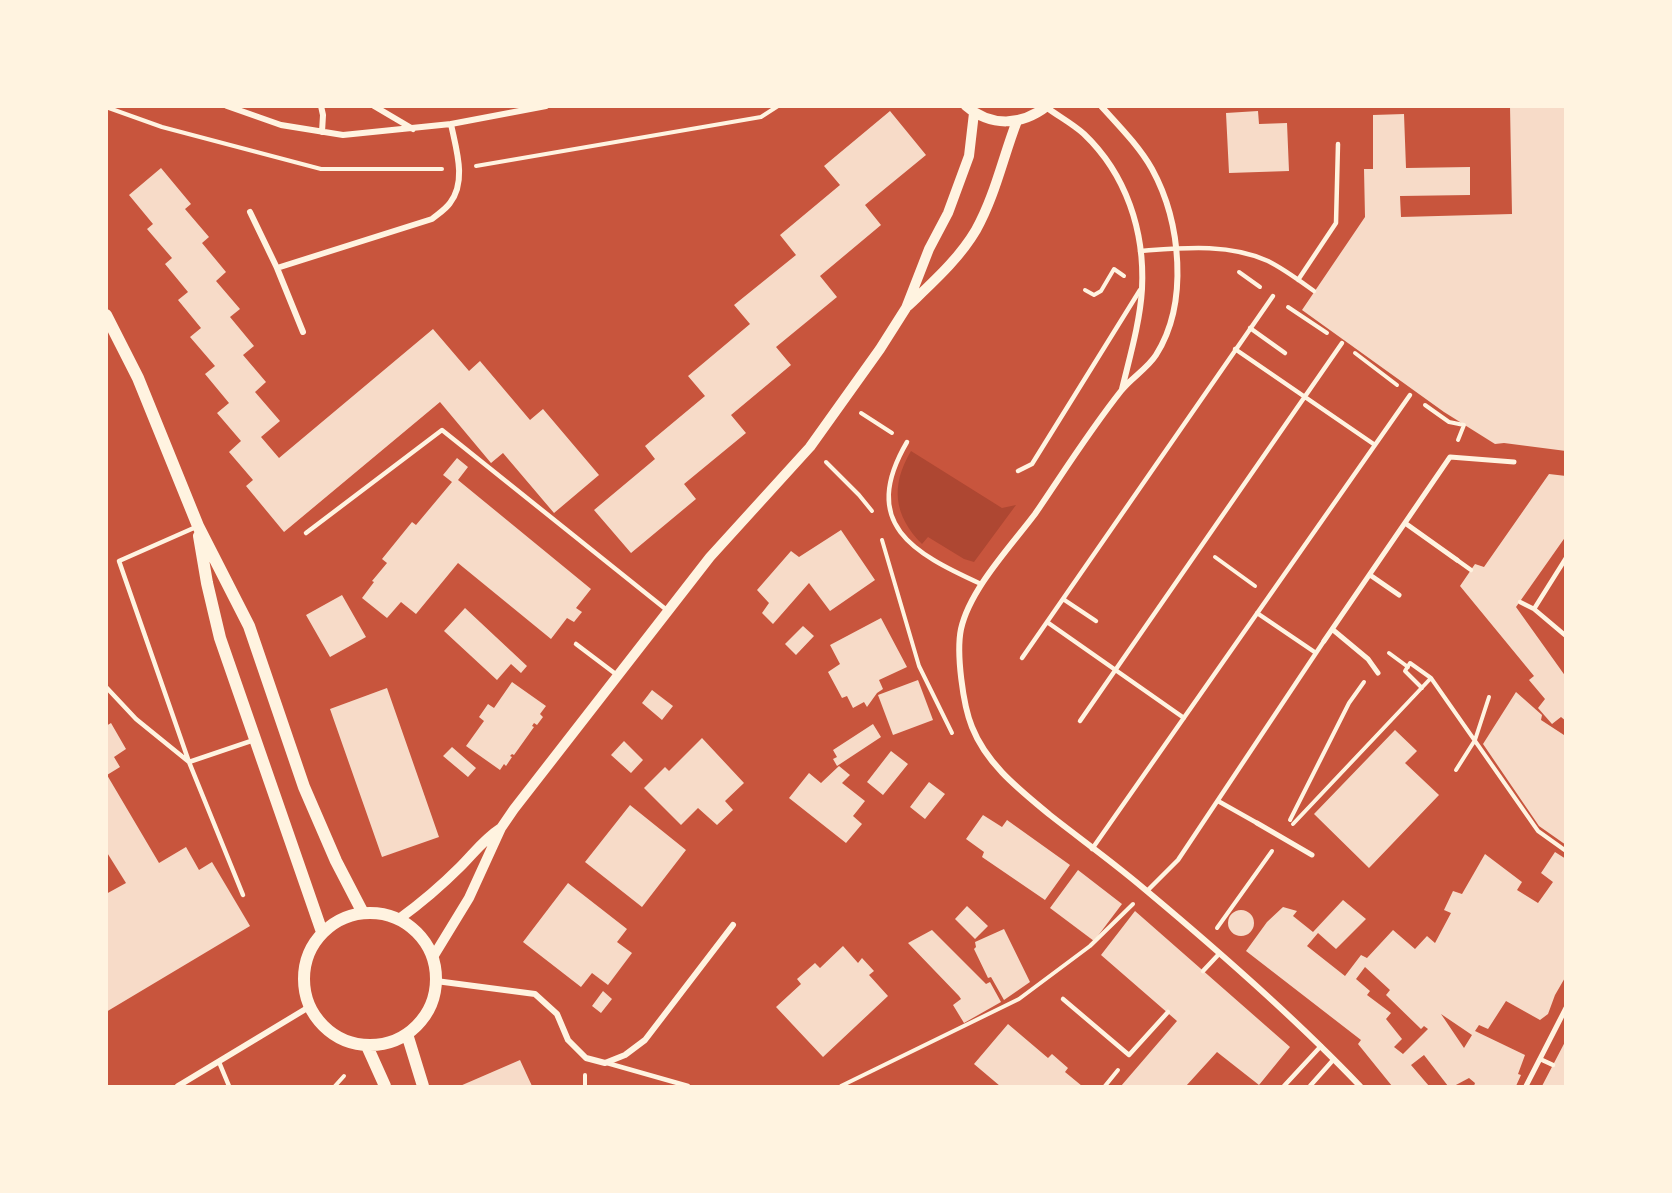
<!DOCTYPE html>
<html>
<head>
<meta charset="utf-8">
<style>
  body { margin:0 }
  #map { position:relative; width:1672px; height:1193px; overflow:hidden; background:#c8553d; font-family:"IBM Plex Sans",sans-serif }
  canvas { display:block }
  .frame { position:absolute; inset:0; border:108px solid #fff3e0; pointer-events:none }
</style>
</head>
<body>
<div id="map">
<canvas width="1672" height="1193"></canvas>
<div class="frame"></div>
</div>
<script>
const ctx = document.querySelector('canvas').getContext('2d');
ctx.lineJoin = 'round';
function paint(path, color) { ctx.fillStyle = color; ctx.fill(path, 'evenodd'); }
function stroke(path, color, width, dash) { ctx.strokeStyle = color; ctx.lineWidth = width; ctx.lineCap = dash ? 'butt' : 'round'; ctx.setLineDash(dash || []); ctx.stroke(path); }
const green = new Path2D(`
  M911,451L1002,508L1016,505L974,562L964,559L928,537L922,544C894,516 890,486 911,451Z`);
const building = new Path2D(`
  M1510,106H1566V451L1504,443L1495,444L1444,412L1302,310L1365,217L1364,169H1373V115L1404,114L1406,168L1470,167V195L1400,196L1401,217L1512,214Z
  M890,111L926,155L865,205L881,225L820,276L837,297L776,347L791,365L731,415L746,433L684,484L696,499L631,553L594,510L655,459L645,446L705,396L688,376L750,324L734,305L796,255L780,235L840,185L824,166Z
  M1258,111L1259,124L1287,123L1289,171L1229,173L1226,113Z
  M161,168L191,204L185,209L209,237L202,243L226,272L216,281L240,309L230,317L254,346L243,355L266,382L255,392L280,421L261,437L279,458L433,329L469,371L480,361L530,420L543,409L599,475L554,513L503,453L491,463L440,402L284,532L246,486L253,480L229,452L241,441L217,413L229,403L205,374L215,366L190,337L201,328L178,300L188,292L165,264L172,258L147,229L153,224L129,195Z
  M457,458L468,467L458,480L591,589L576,608L582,612L574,622L567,618L551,639L458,563L416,614L401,602L387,618L362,598L374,582L372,581L387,563L382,559L412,522L416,525L452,482L443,475Z
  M1549,474L1566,476V536L1516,607L1566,677V721L1561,717L1552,724L1538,708L1545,699L1529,680L1534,676L1460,586L1475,564L1484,567Z
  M841,530L875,580L830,611L809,583L773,624L762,613L769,603L757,590L791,551L799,557Z
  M342,595L366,637L330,657L306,615Z
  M465,608L527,666L521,673L511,664L497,680L444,631Z
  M881,618L907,667L879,680L883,689L877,693L867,707L864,702L853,708L847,696L842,698L828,672L840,664L830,645Z
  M803,626L814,636L796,655L785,644Z
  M918,680L933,720L893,735L878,695Z
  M512,682L546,706L540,714L543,717L537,725L534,723L532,726L534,727L514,755L512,754L510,756L512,757L506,766L504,764L500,770L466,746L484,721L479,717L488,704L494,708Z
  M387,688L439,837L382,857L330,709Z
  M652,690L673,706L662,720L642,703Z
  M1516,692L1542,715L1541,720L1564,735L1566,732V845L1539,826L1483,744Z
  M111,723L126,749L114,757L120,767L107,775L159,863L186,847L199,870L212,862L250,926L106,1012V894L126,883L106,851V726Z
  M873,724L881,737L837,766L833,759L837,757L833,750Z
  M1395,730L1417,751L1405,763L1439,795L1369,868L1314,814Z
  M702,738L744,783L725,801L733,810L717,825L698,808L681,825L644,788L665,767L669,771Z
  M624,741L643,760L631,773L611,755Z
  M452,747L476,768L468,777L443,756Z
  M891,751L908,764L883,795L867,782Z
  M839,766L850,775L842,783L865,801L853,816L862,824L846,843L789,798L809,773L821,783Z
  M929,782L945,794L925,819L910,807Z
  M630,805L686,850L642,907L585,862Z
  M983,815L1002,827L1007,820L1070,865L1045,900L982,857L984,852L966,839Z
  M1555,852L1566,859V976L1555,995L1548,1014L1540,1020L1506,1001L1488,1029L1479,1025L1475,1031L1525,1055L1518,1074L1521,1075L1516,1086H1474L1475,1083L1469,1078L1454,1086H1448L1424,1055L1411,1065L1429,1086H1392L1358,1044L1361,1040L1246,951L1267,922L1283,907L1297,911L1293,916L1313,932L1343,900L1366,919L1336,949L1318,933L1307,946L1345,976L1361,955L1367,958L1393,930L1415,949L1427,936L1435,943L1451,913L1444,910L1453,891L1462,894L1485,854L1522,882L1517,890L1538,903L1553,882L1541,873ZM1365,967L1390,990L1386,995L1421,1029L1424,1026L1428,1029L1403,1054L1394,1047L1402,1039L1386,1019L1391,1013L1367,995L1370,991L1356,979ZM1441,1014L1472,1035L1464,1048Z
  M1078,870L1122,904L1094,941L1050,908Z
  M568,883L627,929L617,942L632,953L608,985L592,973L581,987L523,942Z
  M967,906L988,926L975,939L955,919Z
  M1228 923a13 13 0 1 1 26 0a13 13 0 1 1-26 0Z
  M1135,911L1290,1047L1259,1085L1217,1052L1186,1086H1121L1177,1021L1101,955Z
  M1004,929L1030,982L1004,1000L991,977L988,978L974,949L976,947L975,942Z
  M932,930L986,984L990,982L1001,1002L964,1023L953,1005L961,999L959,996L908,943Z
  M843,946L858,963L862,958L874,971L869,975L888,996L823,1057L776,1007L801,984L797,979L815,963L820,968Z
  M603,991L612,999L601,1013L592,1006Z
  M1008,1024L1048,1058L1052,1054L1068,1068L1065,1072L1082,1086H1000L974,1064Z
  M1566,1040V1086H1542Z
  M520,1060L532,1086H460Z`);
const path = new Path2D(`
  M106,107L162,127L321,169H442
  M476,166L761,117L778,106
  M1239,272L1260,287
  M1085,290L1094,295L1101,291L1114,269L1124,276
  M1288,307L1327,333
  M1355,353L1397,385
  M1425,405L1449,422L1464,425L1458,440
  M861,413L892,433
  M826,462L859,495L872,511
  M882,540L919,666L952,733
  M1215,557L1255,586
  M1389,653L1408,667
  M1422,688L1405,671L1410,663L1431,678
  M1456,770L1475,740L1489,697
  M1290,820L1349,703L1364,682
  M1293,824L1431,678L1538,831L1566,851
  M1217,928L1272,851
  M335,1086L344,1076
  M585,1086V1075
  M841,1086L1019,999L1090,946L1133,904
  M1105,1086L1118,1070`);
const service = new Path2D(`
  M1140,251C1182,248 1228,243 1268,261C1284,269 1300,281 1314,291
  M1298,280L1336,223L1338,144
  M1250,328L1285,353
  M1235,349L1375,445
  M907,442C859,524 913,553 981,584
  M1018,471L1032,464L1140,290
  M196,527L119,561L189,762L243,895
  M306,533L442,430L668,611
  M1566,558L1534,609L1566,636
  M1457,560L1471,570
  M1063,599L1096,621
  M1520,602L1534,609
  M1257,613L1316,653
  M1047,622L1184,718
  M576,644L617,675
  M1022,658L1273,296
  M106,687L136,719L189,762L254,740
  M1080,721L1342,343
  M1218,801L1257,823
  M1092,849L1410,395
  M1147,891L1178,860L1324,641
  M1203,971L1219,954
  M1063,999L1129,1055L1168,1012
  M1540,1059L1553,1065
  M219,1062L229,1086
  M607,1063L688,1086
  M1284,1086L1321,1046
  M1310,1086L1334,1059`);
const pedestrian = new Path2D(`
  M1405,523L1457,560
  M1370,575L1399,595
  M1332,629L1368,659L1378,673
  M1324,641L1450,457L1514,462
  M1257,823L1312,855
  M1526,1086L1566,1008`);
const minor = new Path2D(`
  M227,106L281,125L343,135L451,124L546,106
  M321,106L323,115L322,132
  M374,106L413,129
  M1101,106C1119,126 1139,146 1152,169C1181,222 1189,303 1156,355C1147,369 1131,378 1121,391C1090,430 1063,473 1035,514C1011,546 970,589 961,629C956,653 963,705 972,727C987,765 1020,790 1050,815C1083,841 1117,865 1148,892C1221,953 1295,1018 1360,1086
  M1046,107C1058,116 1073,124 1084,134C1126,174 1145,231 1142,289C1140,322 1130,356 1122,389
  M250,212L277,268L303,332
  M277,268L432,219C438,214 446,209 450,203C467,181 456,149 451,124
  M436,981L535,994L557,1014L568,1040L586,1058L605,1063L625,1055L645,1040L733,925
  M178,1086L309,1007`);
const tertiary = new Path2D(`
  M966,106C991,127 1021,126 1047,106
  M908,306C933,282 959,259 976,230C995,196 1003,157 1017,121
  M399,919C421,903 441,886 460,867C474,853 484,839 501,828
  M433,957L469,898L501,828L514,809L710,557L810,447L880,349L906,308L929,249L948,213L969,156L974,113`);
const secondary = new Path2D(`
  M106,315L138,378L198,526L249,626L304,787L336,861L363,913
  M199,536L207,583L220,638L322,932
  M304 979a66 66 0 1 1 132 0a66 66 0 1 1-132 0Z
  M407,1034L423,1086
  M367,1046L385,1086`);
paint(green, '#ae4732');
paint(building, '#f7dbc8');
stroke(path, '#fff3e0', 4);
stroke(service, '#fff3e0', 4.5);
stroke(pedestrian, '#fff3e0', 5);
stroke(minor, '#fff3e0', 6);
stroke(tertiary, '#fff3e0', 10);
stroke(secondary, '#fff3e0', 12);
</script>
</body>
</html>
